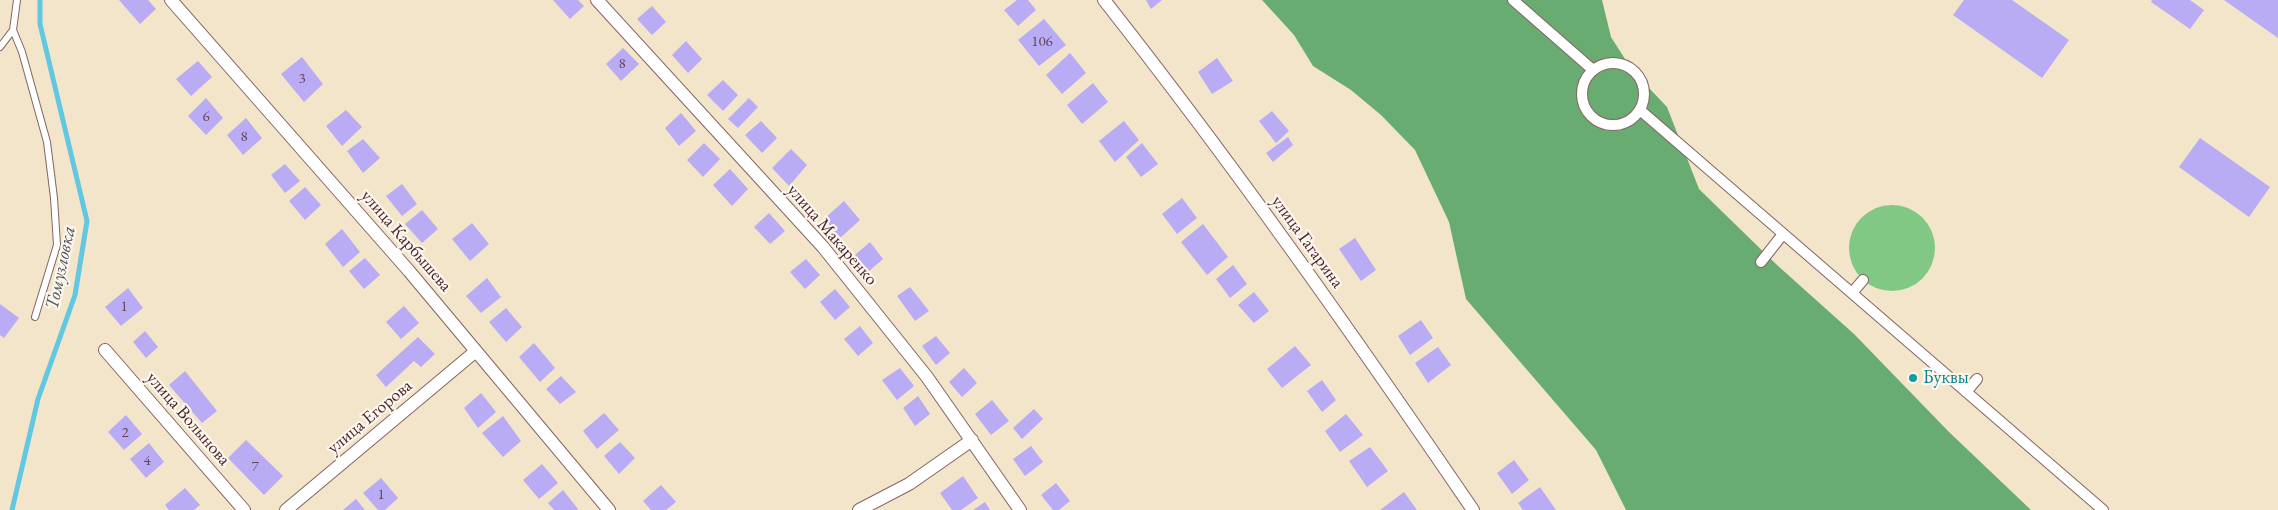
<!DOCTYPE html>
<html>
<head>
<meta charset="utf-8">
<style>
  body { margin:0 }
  canvas { display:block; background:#f2e5ca }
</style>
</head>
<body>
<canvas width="2278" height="510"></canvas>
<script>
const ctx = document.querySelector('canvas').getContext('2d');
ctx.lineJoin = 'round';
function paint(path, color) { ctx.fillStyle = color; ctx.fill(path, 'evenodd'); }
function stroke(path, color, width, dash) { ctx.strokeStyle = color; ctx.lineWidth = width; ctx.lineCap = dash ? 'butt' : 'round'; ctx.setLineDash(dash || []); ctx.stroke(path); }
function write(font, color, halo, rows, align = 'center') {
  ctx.font = font + ' "EB Garamond",serif'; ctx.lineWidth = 4.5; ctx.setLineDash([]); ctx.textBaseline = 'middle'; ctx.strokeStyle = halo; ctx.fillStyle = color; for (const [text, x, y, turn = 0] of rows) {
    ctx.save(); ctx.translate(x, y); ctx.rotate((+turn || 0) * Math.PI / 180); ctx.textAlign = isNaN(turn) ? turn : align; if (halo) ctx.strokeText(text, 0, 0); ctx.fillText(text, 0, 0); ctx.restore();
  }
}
const green = new Path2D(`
  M1849 248a43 43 0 1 1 86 0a43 43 0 1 1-86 0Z`);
const forest = new Path2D(`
  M1262,0H1602L1611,37L1632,70L1667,107L1699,189L1777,265L1854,334L1949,432L2031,510H1626L1596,450L1466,299L1449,222L1415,150L1381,115L1351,90L1313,66L1294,35Z`);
const stream = new Path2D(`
  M12,510L38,399L75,295L87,221L40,24V0`);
const building = new Path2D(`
  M119,0H148L156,9L140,24Z
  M553,0H578L584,6L570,19Z
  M1017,0H1028L1036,10L1018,26L1004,10Z
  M1146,0H1162L1151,9Z
  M1964,0H2012L2069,40L2042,78L1953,15Z
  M2152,0H2190L2204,10L2190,29L2151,2Z
  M2224,0H2278V38Z
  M652,6L666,22L652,35L637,19Z
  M1044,19L1066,45L1039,66L1018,40Z
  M686,41L702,59L688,73L672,55Z
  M623,48L639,64L621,81L606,64Z
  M1070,53L1086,73L1062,94L1046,75Z
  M302,57L323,84L304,102L281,74Z
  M1217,58L1233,81L1212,94L1198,72Z
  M198,61L212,77L191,96L176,79Z
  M723,80L738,95L723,111L707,95Z
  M1093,83L1108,102L1082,124L1067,105Z
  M206,98L223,118L206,135L188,116Z
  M749,98L758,107L738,128L728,119Z
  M346,110L362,127L342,146L326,126Z
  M1272,111L1289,131L1276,143L1259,121Z
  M681,113L696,131L679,146L665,128Z
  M246,118L262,138L243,155L227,135Z
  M761,121L777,138L762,153L745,135Z
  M1124,121L1139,140L1115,162L1099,141Z
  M1288,137L1293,145L1273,162L1266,153Z
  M2200,138L2270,187L2249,217L2179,167Z
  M363,139L380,158L363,173L347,151Z
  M704,143L720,159L703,177L687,160Z
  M1142,143L1158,164L1141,177L1126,157Z
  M791,149L807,165L789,186L772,168Z
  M285,164L300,181L285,193L271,175Z
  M730,169L748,189L732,206L713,185Z
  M402,184L417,204L402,216L386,196Z
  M305,187L321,205L305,220L289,201Z
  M1182,198L1197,218L1177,234L1162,214Z
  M844,201L860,220L840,238L824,219Z
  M422,210L438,229L422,243L405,224Z
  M769,213L785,231L770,244L754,227Z
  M472,223L489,244L470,261L452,239Z
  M1203,224L1228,257L1207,275L1181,242Z
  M342,229L360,252L343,267L325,244Z
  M1355,238L1376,270L1361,281L1339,249Z
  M870,242L883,259L868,272L855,255Z
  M365,258L380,275L364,289L349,271Z
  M806,259L820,275L805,289L790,272Z
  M1233,265L1247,284L1230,298L1216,279Z
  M487,278L501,297L481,313L466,296Z
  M910,287L929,311L915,321L897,296Z
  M128,288L143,308L121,326L105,307Z
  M835,289L850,307L835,320L820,302Z
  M1254,292L1269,311L1254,323L1238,305Z
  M0,304L19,318L4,338L0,335Z
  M404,306L419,323L401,339L386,322Z
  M506,308L522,327L506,342L489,322Z
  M1421,320L1433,338L1410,355L1398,336Z
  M860,326L873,343L858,356L844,339Z
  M145,331L158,347L146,358L133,342Z
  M936,336L950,353L936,365L922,346Z
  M418,337L435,354L421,367L414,361L386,387L376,375Z
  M534,343L555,368L540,382L519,357Z
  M1295,346L1311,365L1282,388L1267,369Z
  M1438,347L1451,365L1428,383L1415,363Z
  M900,368L914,386L897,400L882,380Z
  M964,368L977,383L962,397L949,382Z
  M185,371L217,411L202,423L169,385Z
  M561,376L576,392L560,404L546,389Z
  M1322,380L1336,400L1322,412L1307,391Z
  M481,393L496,412L478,428L464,408Z
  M918,396L930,414L915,426L903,408Z
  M992,400L1009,421L991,435L975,414Z
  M1034,409L1043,419L1022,439L1013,428Z
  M604,413L619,430L597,449L583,431Z
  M1346,414L1363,435L1340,452L1325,431Z
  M126,415L142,434L124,450L108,432Z
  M503,416L521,441L503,457L482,433Z
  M246,440L283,476L264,495L228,458Z
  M620,442L635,458L619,474L604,456Z
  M149,443L164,462L146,478L130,459Z
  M1031,446L1043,462L1025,476L1013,459Z
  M1370,447L1388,471L1367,487L1349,461Z
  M1514,460L1529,480L1512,494L1497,473Z
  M542,464L558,483L539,499L523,480Z
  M963,476L978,498L961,510H952L940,493Z
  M381,478L398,498L385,510H378L363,493Z
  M1056,483L1070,501L1059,510H1053L1041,495Z
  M661,485L676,502L666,510H651L643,501Z
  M1540,487L1556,510H1523L1518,503Z
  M185,488L200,505L194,510H169L165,505Z
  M563,490L578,509L577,510H554L548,503Z
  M1404,492L1417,510H1380Z
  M356,499L365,510H343Z
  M985,502L990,510H973Z`);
const service = new Path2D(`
  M13,30L22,52L47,142L54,198L57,245L35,317
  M0,47L13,30L17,0`);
const pedestrian = new Path2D(`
  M1513,0L1593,70
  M1582 94a31 31 0 1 1 62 0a31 31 0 1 1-62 0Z
  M1640,110L2103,510
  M1761,262L1783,234
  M1852,293L1863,280
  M1966,392L1977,379`);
const minor = new Path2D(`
  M171,0L409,271L609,510
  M597,0L823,247L927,377L1020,510
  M1104,0C1234,165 1355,337 1473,510
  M105,350L244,510
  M286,510L476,351
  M859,510L909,484L972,440`);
const markers = [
  [1913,378,5,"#0f9aa8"]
];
const numberNames = [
  ["106",1042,42],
  ["8",622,64],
  ["3",302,79],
  ["6",206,117],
  ["8",244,137],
  ["1",124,307],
  ["2",125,433],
  ["4",147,461],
  ["7",255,467],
  ["1",381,495]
];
const streetNames = [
  ["улица Макаренко",832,235,49],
  ["улица Карбышева",406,241,49],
  ["улица Гагарина",1307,242,54],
  ["улица Егорова",370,417,-40],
  ["улица Волынова",188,419,49]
];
const cultureNames = [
  ["Буквы",1923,378]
];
const waterNames = [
  ["Томузловка",61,268,-78]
];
paint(green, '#81c884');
paint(forest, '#68ac72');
stroke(stream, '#62c7e0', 5);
paint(building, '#b9acf4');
stroke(service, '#856463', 8);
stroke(pedestrian, '#856463', 12);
stroke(minor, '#856463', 14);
stroke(service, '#fff', 6);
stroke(pedestrian, '#fff', 10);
stroke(minor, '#fff', 12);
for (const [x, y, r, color] of markers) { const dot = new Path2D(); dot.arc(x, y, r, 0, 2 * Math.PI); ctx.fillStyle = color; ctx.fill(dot); stroke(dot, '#fbf7ec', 2); }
write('15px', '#66425d', null, numberNames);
write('18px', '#4a1f2b', '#fbf7ec', streetNames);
write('18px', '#0d838f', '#fbf7ec', cultureNames, 'left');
write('italic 19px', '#515161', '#fbf7ec', waterNames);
</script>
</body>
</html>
